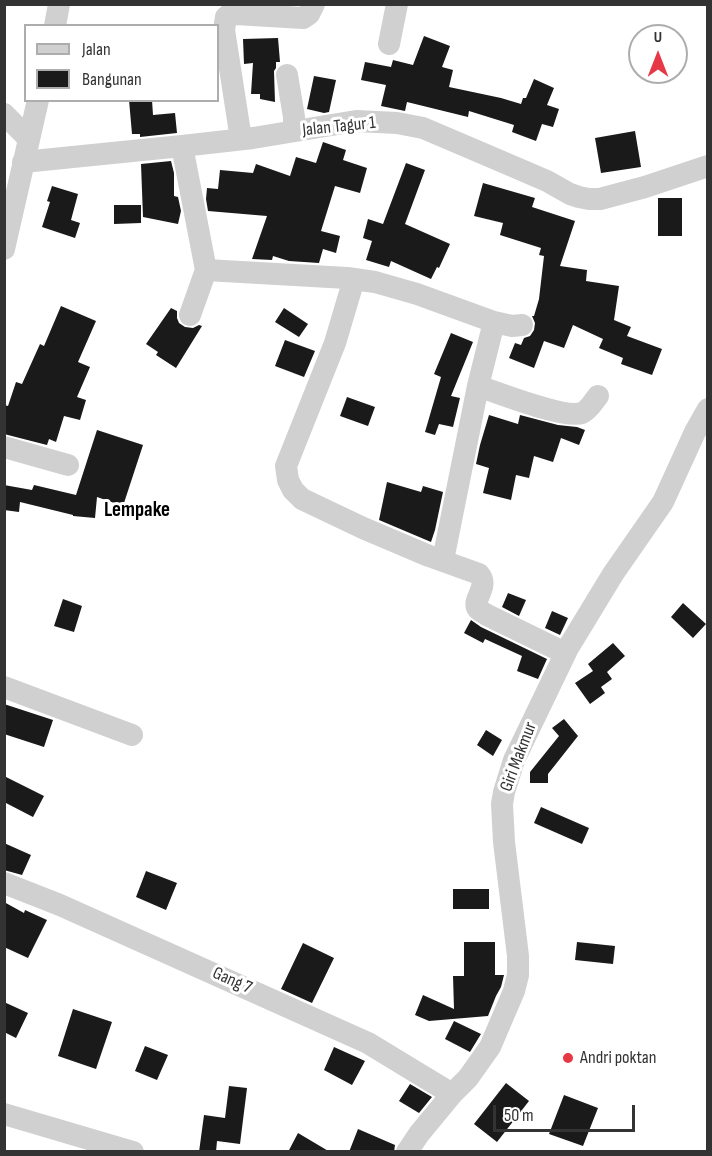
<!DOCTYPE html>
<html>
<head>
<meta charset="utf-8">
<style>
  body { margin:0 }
  #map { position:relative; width:712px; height:1156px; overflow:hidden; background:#fff; font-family:"Sofia Sans Condensed",sans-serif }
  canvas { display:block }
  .frame { position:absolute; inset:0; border:6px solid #333; pointer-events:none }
  .legend { position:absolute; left:24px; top:24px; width:195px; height:78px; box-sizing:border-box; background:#fff; border:2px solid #adadad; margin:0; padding:8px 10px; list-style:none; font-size:18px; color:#333 }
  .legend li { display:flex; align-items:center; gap:12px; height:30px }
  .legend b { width:30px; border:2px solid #adadad }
  .north { position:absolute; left:628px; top:24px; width:60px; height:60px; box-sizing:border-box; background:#fff; border:2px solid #adadad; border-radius:50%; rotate:0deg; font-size:16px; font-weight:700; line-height:24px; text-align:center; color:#333 }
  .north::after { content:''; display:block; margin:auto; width:21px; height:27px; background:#e63946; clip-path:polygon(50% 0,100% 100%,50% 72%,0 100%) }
  .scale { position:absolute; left:493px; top:1105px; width:142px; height:27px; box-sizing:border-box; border:3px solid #333; border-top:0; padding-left:8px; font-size:18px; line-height:21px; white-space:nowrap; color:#333; -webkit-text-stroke:4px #fff; paint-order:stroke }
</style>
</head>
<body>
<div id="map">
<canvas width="712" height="1156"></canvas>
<div class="frame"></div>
<ul class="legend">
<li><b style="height:8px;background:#d0d0d0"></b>Jalan</li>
<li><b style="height:16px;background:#1a1a1a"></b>Bangunan</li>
</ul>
<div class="north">U</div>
<div class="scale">50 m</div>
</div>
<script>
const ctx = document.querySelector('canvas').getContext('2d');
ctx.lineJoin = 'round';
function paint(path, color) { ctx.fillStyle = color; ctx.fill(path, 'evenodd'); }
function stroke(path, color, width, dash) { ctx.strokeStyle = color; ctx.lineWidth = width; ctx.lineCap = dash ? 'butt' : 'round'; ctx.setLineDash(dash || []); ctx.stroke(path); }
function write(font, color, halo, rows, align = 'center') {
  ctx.font = font + ' "Sofia Sans Condensed",sans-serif'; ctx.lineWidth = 6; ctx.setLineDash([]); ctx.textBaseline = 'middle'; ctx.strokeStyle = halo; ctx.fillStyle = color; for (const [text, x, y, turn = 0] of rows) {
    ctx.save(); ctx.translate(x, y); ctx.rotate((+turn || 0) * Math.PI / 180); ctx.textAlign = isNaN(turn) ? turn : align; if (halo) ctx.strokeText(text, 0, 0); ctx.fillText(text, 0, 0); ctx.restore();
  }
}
const building = new Path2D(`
  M424,36L450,46L442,67L453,70L449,87L501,98L521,104L523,98H526L534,79L554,88L547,105L559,109L553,127L542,124L536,141L512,132L514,125L469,111L468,117L407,102L405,111L381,106L386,85L361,80L365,62L391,67L393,60L413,65Z
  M278,38L280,62H276V68L274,71L275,102L260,99V94H251L253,63L244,64L243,39Z
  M314,76L336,80L329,112L324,113L307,109Z
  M129,100H152L153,115L175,113L177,133L140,137V134H132Z
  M635,131L641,167L601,173L595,138Z
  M323,142L346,150L343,160L367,168L360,193L335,186L321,231L340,236L336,253L323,249L319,263L289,261L273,256L272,260L252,259L267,216L208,211L206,199L207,188L218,189L220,170L253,173L256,164L290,176L296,157L316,163Z
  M171,161L174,173V196L178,197L181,211L178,224L143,217L141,164Z
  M406,163L425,170L405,224L450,244L439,268L437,267L431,279L391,261L389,267L366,260L372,241L363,238L368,219L383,224Z
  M483,183L535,198L532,207L575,221L560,266L587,270L586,281L619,286L614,320L631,327L627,336L662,349L652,375L621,364L623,358L599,348L603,339L573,325L564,348L544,341L534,368L509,358L515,343L521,345L524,338L530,336L534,330L535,323L532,316H534L539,299L544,256L539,255L541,248L500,235L503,223L474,216Z
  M52,186L78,194L71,220L80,223L75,238L42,227L50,202L47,201Z
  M658,198H682V236H658Z
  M114,205H141V223L114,224Z
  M61,306L96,321L78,362L90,367L77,397L86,400L80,420L64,416L56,442L49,439L47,445L4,434V405L8,406L16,382L22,384L40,344L44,346Z
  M171,308L177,311V318L179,323L185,327L193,328L199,325L202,326L176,368L156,355L158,352L146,344Z
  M284,308L308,324L299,337L275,322Z
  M451,333L473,342L451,396L460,398L453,427L439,424L435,435L425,432L441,377L434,374Z
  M285,340L315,351L304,377L275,366Z
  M347,397L375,407L368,426L340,416Z
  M489,415L518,424L520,415L558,425L577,427L585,430L579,445L561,438L553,462L534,456L529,478L516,475L511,500L483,493L489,468L476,464L480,445Z
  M97,430L143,445L123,506L97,497L95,518L73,516V515L20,502L19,512L4,510V485L32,490L34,485L76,495Z
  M387,482L421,492L423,486L443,492L435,530L431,542L379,520Z
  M508,593L526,600L519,616L502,607Z
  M63,599L82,606L74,632L54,626Z
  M683,603L706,624L693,638L671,617Z
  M552,611L568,618L560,635L545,628Z
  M471,620L481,627L547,659L538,679L517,671L522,656L485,639L483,643L464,633Z
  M613,643L625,656L607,672L612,679L601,687L605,693L590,704L575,683L593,671L588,664Z
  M4,704L53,720L44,747L4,734Z
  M564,719L578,736L548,774V783H530V772L559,736L552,728Z
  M486,730L502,740L493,756L477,745Z
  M4,776L44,796L33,817L4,802Z
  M541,807L589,828L582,844L534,823Z
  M4,843L31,855L22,875L4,870Z
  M146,871L177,883L166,910L136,897Z
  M453,889H489V909H453Z
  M4,902L24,913L25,910L47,920L28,958L4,947Z
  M464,942H495V975H504L501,987L496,996L488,1016L429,1021L415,1015L423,995L454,1009L453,976H464Z
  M577,942L615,946L613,964L575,960Z
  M303,943L334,958L312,1003L281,989Z
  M4,1002L28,1013L16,1038L4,1032Z
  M73,1009L112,1022L96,1069L58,1056Z
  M454,1021L481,1034L470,1052L445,1039Z
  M145,1046L168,1055L157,1080L135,1071Z
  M334,1047L365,1061L352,1085L324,1070Z
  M506,1083L529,1101L497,1142L474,1124Z
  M410,1084L432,1097L419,1113L399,1101Z
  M229,1086L247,1088L240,1144L217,1141L216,1152H199L204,1115L225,1118Z
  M564,1095L598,1108L583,1146L549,1134Z
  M358,1129L395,1145L394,1152H349Z
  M298,1133L330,1152H288Z`);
const minor = new Path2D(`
  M55,26L59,4
  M389,44L397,4
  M287,75L294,117V131
  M4,114L29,139
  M241,139L224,30L226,17L230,14H236L303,18L309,14L314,4
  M182,146L206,270L190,315
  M23,162L182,146L253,138L356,121L397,123L423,128L484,154L547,181L570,194L579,197L589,199H600L645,187L708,166
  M4,249L38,100
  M206,270L347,278L375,282L417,294L494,322L478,386L443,560
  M354,279L335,343L286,466L288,480L293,490L302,499L363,528L429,556L479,574C490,587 471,600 478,609C481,612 484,613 487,615L565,653
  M494,322L512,326L522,325
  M478,386C499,393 564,419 582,413C589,410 593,402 598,396
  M4,447L68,465
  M4,687L132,735
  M4,883L60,905L368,1043L452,1094
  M4,1114L133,1152
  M407,1152L419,1134L452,1094L468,1078L490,1047L514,991L518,975V956L504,842L502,804L504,792L514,760L568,648L613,574L663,502L695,432L708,409`);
const markers = [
  [568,1058,6,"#e63946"]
];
const streetNames = [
  ["Jalan Tagur 1",339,127,-6],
  ["Giri Makmur",519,757,-69],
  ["Gang 7",232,981,24]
];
const poiNames = [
  ["Andri poktan",580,1058]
];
const quarterNames = [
  ["Lempake",137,511]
];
paint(building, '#1a1a1a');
stroke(minor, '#d0d0d0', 22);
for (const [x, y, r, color] of markers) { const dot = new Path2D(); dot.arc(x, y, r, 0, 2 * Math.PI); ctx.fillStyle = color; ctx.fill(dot); stroke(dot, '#fff', 2); }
write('18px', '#333', '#fff', streetNames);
write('18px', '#333', '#fff', poiNames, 'left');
write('bold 21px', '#000', '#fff', quarterNames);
</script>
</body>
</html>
